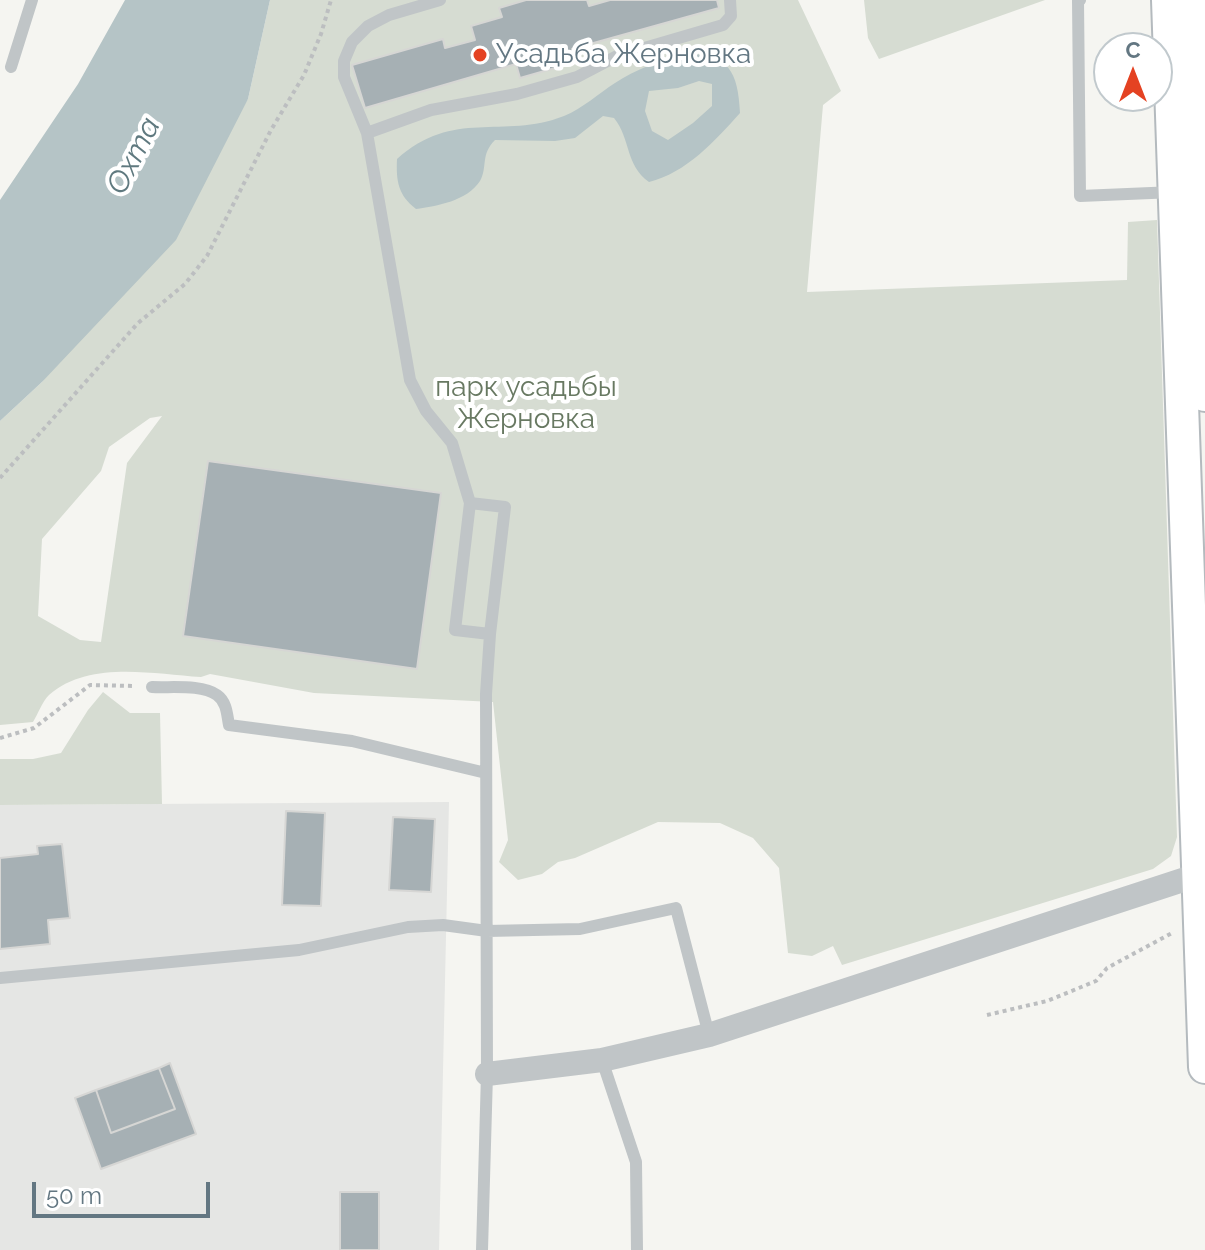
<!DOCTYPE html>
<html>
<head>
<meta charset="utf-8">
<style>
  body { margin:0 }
  #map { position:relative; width:1205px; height:1250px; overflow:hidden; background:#f5f5f1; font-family:Raleway,sans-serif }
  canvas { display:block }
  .north { position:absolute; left:1093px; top:32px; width:80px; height:80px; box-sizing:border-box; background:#fff; border:2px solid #c1c9cd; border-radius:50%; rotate:0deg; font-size:22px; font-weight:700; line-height:32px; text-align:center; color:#637782 }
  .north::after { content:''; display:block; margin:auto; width:28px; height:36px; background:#e44222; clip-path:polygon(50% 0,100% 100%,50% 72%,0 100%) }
  .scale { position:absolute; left:32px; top:1182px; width:178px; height:36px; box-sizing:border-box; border:4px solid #637782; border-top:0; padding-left:10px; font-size:24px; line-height:28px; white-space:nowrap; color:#637782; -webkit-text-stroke:6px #fff; paint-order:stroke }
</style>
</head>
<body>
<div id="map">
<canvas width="1205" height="1250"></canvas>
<div class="north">С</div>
<div class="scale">50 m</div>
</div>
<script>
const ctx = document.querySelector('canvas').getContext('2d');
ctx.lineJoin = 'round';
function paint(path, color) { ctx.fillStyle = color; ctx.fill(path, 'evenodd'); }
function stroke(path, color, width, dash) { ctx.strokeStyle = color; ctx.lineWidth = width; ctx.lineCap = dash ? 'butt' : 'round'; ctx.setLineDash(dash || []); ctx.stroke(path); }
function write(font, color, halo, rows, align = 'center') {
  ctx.font = font + ' Raleway,sans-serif'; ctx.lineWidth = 8; ctx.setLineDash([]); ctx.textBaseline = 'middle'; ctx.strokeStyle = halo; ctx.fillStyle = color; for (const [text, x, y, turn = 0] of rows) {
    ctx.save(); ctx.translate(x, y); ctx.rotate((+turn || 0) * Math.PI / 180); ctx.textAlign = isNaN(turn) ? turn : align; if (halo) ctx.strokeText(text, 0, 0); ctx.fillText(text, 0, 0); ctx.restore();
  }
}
const built = new Path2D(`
  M449,802L439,1250H0V805Z`);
const green = new Path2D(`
  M270,0H798L841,91L823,105L807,292L1127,280L1128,222L1157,220L1177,837L1171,856L1153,869L842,965L833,946L812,956L788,953L779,868L753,838L720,823L658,822L575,858L558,862L542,874L518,880L499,862L508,840L493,702L314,693L210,674L201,677C152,674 89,660 49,695C42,702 38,714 33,722L0,725V421L42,382L248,99ZM162,416L127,463L101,642L80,640L38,616L42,539L101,471L109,447L150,418Z
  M864,0H1045L879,59L868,38Z
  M103,692L130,713H160L162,804L0,805V759H33L61,753L88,710Z`);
const water = new Path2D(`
  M125,0H270L248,99L176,240L42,382L0,421V200L78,84Z
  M683,54C728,53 738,70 740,113C715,141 686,173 649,182C625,165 631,139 614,118L603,116L575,138L555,141L495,140C480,155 488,167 480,181C467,201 437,206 416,209C398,195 396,181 397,159C454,108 502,140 564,116C582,109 599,93 615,83C635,70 660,60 683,54ZM699,81L712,84V106L693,123L668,140L652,131L645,111L649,91L678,88Z`);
const building = new Path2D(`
  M526,0H587L589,6L610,0H717L719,8L572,49L576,62L520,78L516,64L365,108L352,65L443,39L445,48L475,40L471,26L502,17L499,8Z
  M208,461L441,493L417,669L183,636Z
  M286,811L325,813L321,906L282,905Z
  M393,817L435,819L431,892L389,890Z
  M62,844L70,918L48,920L50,944L0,949V858L38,854L37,846Z
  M170,1063L196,1134L101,1169L75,1098L96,1090L111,1133L175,1109L159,1068Z
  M159,1068L175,1109L111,1133L96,1090Z
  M340,1192H379V1250H340Z`);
const path = new Path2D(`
  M0,478L138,323L185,284L207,256L271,130L304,75L321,34L331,0
  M0,738L34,728L90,685L134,686
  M987,1015L1047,1001L1096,981L1107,968L1172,933`);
const lane = new Path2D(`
  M440,0L389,15L368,26L352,42L344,61V77L367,133L410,380L426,411L452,443L470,503L455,630L490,634
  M1080,0L1078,1L1080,196L1175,192
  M11,67L32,0
  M367,133L431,110L517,94L577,77L617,56L723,25L731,16L730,0
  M470,503L505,507L490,634L486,694L487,1074L482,1250
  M152,687C171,688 202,684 217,695C227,702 227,715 229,725L352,741L486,773
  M0,978L299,950L408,927L443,925L487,931L580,929L676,908L709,1035
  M602,1060L636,1162L637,1250`);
const street = new Path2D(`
  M487,1074L602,1060L709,1035L1198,875`);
const secondary = new Path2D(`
  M1168,0L1205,1067
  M1191,0L1205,395`);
const markers = [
  [480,55,8,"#e44222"]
];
const poiNames = [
  ["Усадьба Жерновка",496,55]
];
const parkNames = [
  ["парк усадьбы",526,388],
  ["Жерновка",526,420]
];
const waterNames = [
  ["Охта",134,156,-63]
];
paint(built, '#e5e6e4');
paint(green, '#d6dcd2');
paint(water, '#b5c4c6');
paint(building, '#a6b0b4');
stroke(building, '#d6d6d4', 2);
stroke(secondary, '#b4babe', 36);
stroke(path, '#bcbec0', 4, [4, 4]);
stroke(lane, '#c0c5c7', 12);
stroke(street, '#c0c5c7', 24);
stroke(secondary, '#fff', 32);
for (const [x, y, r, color] of markers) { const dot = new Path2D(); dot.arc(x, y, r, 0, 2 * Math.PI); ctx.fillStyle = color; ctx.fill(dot); stroke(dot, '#fff', 3); }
write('28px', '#637782', '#fff', poiNames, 'left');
write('28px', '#687962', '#fff', parkNames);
write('italic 30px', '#5f797f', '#fff', waterNames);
</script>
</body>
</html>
